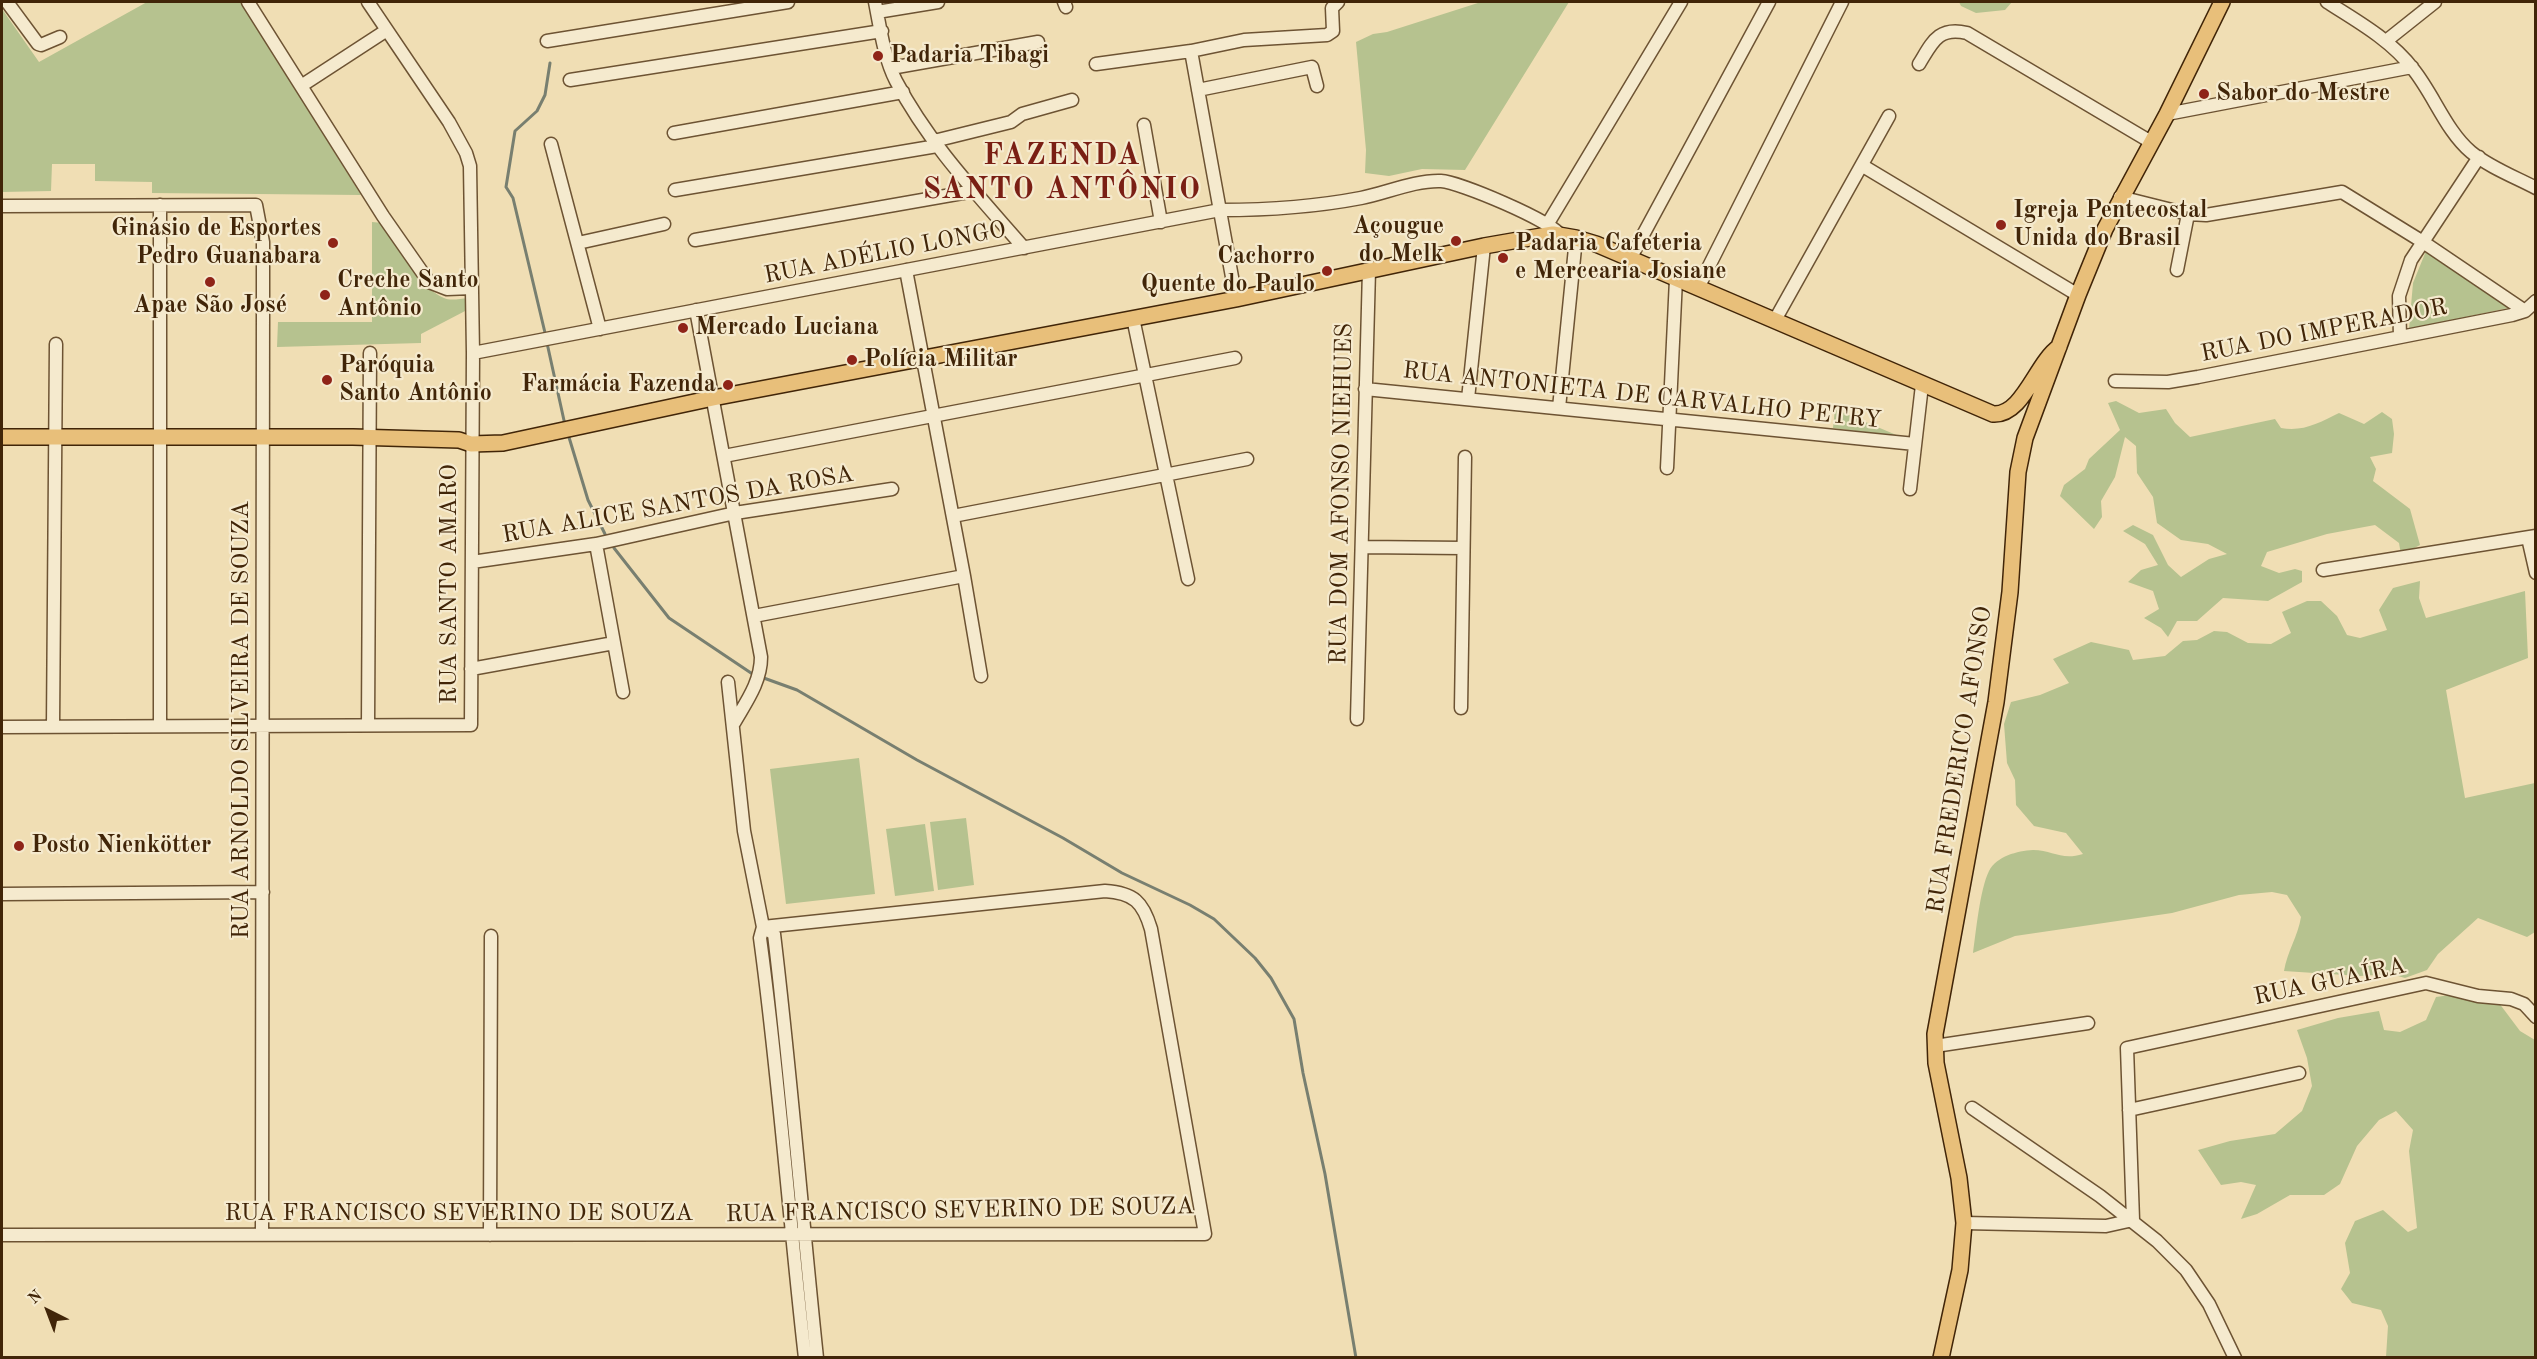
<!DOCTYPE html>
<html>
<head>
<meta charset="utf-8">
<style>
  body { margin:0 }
  #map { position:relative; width:2537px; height:1359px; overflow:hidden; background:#f0deb4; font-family:"Old Standard TT",serif }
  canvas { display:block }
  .frame { position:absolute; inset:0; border:3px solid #412508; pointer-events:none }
  .north { position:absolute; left:18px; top:1281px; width:60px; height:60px; -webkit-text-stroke:4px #f5eace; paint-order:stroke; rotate:318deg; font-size:16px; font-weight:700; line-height:24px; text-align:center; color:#412508 }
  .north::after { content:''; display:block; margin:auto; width:21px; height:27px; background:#412508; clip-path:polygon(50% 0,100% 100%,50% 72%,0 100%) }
</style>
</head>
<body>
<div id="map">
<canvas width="2537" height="1359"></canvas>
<div class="frame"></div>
<div class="north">N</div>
</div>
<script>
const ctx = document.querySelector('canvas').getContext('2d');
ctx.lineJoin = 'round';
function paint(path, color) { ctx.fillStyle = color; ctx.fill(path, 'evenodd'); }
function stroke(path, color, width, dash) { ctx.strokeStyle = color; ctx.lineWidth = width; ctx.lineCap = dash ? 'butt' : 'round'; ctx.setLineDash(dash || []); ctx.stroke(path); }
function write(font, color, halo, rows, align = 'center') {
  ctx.font = font + ' "Old Standard TT",serif'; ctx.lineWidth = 4.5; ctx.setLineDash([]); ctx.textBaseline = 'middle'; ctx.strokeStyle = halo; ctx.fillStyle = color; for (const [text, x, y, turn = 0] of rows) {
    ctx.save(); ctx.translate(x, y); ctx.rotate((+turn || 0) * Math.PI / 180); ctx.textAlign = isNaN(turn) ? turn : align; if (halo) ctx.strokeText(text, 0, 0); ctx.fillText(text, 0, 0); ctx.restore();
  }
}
const green = new Path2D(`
  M147,2H241L361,195L152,193V182L95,181V164H52L51,191L2,192V9L39,62Z
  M1481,2H1569L1465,170L1422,169L1389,176L1365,173L1366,150L1356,42L1373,34L1387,32Z
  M1959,2H2012L2005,10L1976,13L1961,6Z
  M372,222L383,223C398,245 419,288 444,298C450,301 460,299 467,298V310L421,334V343L277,347L278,322H372Z
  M2426,251L2513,307L2409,329L2413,283Z
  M2116,401L2139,413L2166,409L2175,423L2190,437L2275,419L2281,428C2303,432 2319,423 2339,413L2364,424L2382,412L2392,419L2394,434L2392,453L2370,457L2376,469L2373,481L2410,509L2420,545L2401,555L2399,543L2375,525L2327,534L2267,552L2261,566L2279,573L2295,569L2302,571V582L2268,601L2223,598L2197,621H2177L2168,637L2161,628L2144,618L2159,609L2153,591L2128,582L2141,570L2158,565L2145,544L2123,531L2133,525L2153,535L2168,565L2181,577L2209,559L2227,554L2208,544L2181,540L2157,523L2153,497L2137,473L2136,446L2125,437L2115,477L2101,501L2102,517L2094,529L2060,496L2064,485L2085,469L2089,459L2120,430L2108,403Z
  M1835,409L1901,437L1833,428Z
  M2420,581L2419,598L2426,618L2525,591L2528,658L2446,690L2465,798L2535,783V932L2527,937L2478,918L2438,954L2427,970L2405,978L2391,974L2360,976L2284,971C2287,952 2298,936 2301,917L2287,895L2272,892L2239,895L2172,913L2015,936L1973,953C1976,932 1980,889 1989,871C1997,856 2017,851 2033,850C2053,850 2061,861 2083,854L2066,833L2034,826L2016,805L2015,780L2007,763L2004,724L2011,702L2040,695L2069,683L2053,659L2091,642L2129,650L2133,660L2165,656L2183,641L2197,640L2214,631L2227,632L2248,643L2271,644L2291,633L2282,612L2307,601H2321L2337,616L2347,635L2360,638L2387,630L2379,610L2393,588Z
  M859,758L875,894L786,904L770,769Z
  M966,818L974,885L938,890L930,822Z
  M925,824L934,891L895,896L886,829Z
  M2457,994L2499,1003L2520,1031L2535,1040V1357H2386L2388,1326L2381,1310L2352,1303L2341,1289L2350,1273L2345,1243L2355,1221L2383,1210L2408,1232L2417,1228L2409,1151L2413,1130L2396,1111L2379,1120L2357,1146L2340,1184L2324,1195H2290L2257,1214L2241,1219L2256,1185L2241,1182L2221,1185L2198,1150L2230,1141L2275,1134L2302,1111L2312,1086L2307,1058L2297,1030L2338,1018L2379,1011L2384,1030L2400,1032L2426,1020L2436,997Z`);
const stream = new Path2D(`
  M546,337L513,198L506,187L515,131L537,111L545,95L550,63
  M547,343L565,425
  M568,434L588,500L605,534
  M614,548L669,618L754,675
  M761,677L797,690L917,760L1063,838L1122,873L1190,905L1214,919L1255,958L1271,978L1294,1019L1303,1073L1325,1174L1356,1358`);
const minor = new Path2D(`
  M7,2L38,44L41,45L60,37
  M248,2L383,216L429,282L447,289L472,288
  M875,2C880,27 884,58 896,81C929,144 978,195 1024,248
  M1064,2L1066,7
  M2327,2C2357,21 2391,40 2413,69C2434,95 2446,131 2471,152C2489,167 2515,177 2536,188
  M877,12L938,2
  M547,41L788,2
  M2386,41L2435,2
  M1191,51L1236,299
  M1096,64L1191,51L1244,40L1327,35L1333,31L1332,8L1338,2
  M1919,64C1932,43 1938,26 1967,33L2151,142
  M891,68L1038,42
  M570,80L882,31
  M301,86L387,30
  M1198,90L1312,67L1317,86
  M2167,114L2412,67
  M1144,125L1161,222
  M674,133L903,92
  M934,141L1011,122L1022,114L1072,100
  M551,144L600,329
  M1863,166L2078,295
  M675,190L937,146
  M2120,197L2188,214L2206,215L2342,192L2423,242L2525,311
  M160,205V726
  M2,206L256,205L263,242V296L262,1235
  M1547,225L1681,2
  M695,240L974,191
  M578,243L664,224
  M1630,259L1769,2
  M906,270L964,576L981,676
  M2177,270L2188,214
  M1698,288L1842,2
  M696,310L761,657C761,682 746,702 734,723
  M1133,318L1188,579
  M1775,320L1889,116
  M2400,337L2399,296L2411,260L2479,157
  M473,353L1220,210C1268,210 1314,207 1361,198C1386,193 1415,180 1441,181C1459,182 1552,221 1560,235
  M2115,381L2168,382L2198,377L2512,315L2525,311L2536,301
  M1365,389L1915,444
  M1468,399L1484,246
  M1559,408L1576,238
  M724,456L1235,358
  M1667,468L1676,279
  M1910,489L1922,385
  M953,516L1247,459
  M2528,538L2536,573
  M596,544L623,692
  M1362,547L1463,548
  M472,562L596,544L735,513L892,489
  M2323,570L2536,536
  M754,616L964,576
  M471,669L614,643
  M728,682L744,831L763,927L760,938C779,1077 789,1218 805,1358
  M1461,708L1465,457
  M1357,719L1369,270
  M368,725L370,353
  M53,726L56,344
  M2,727L471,725L473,353L470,166L466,153L449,122L368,2
  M2,894L263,892
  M763,927L774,934C791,1075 802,1216 817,1358
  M1935,1046L2088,1023
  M1972,1108L2100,1196L2157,1241L2186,1270L2209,1304L2235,1358
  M2129,1110L2299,1073
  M2133,1220L2127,1048L2426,983L2478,996L2511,999L2524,1004L2536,1017
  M1964,1223L2106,1226L2133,1220
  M2,1235L1205,1234L1151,929C1143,902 1134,893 1105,891L763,927
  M490,1235L491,936`);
const major = new Path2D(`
  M2,437H353L459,440L471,444L503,443L713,398L1236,299L1484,246L1553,234L1576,238L1596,244L1993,414C2023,416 2036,363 2059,347
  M1941,1358L1960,1270L1964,1223L1959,1178L1936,1063L1935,1034L1996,702L2010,592L2018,472L2025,438L2078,295L2105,229L2167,114L2222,2`);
const markers = [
  [878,56,6,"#8f2418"],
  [2204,94,6,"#8f2418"],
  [2001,225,6,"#8f2418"],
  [1456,241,6,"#8f2418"],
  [333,243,6,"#8f2418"],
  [1503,258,6,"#8f2418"],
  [1327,271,6,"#8f2418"],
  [210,282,6,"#8f2418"],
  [325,295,6,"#8f2418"],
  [683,328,6,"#8f2418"],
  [852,360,6,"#8f2418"],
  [327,380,6,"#8f2418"],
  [728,385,6,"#8f2418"],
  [19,846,6,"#8f2418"]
];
const poiNames = [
  ["Padaria Tibagi",890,56],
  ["Sabor do Mestre",2216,94],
  ["Igreja Pentecostal",2013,211],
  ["Unida do Brasil",2013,239],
  ["Açougue",1444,227,"right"],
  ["do Melk",1444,255,"right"],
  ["Ginásio de Esportes",321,229,"right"],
  ["Pedro Guanabara",321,257,"right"],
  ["Padaria Cafeteria",1515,244],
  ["e Mercearia Josiane",1515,272],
  ["Cachorro",1315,257,"right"],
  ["Quente do Paulo",1315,285,"right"],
  ["Creche Santo",337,281],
  ["Antônio",337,309],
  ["Apae São José",210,306,"center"],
  ["Mercado Luciana",695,328],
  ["Polícia Militar",864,360],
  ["Paróquia",339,366],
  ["Santo Antônio",339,394],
  ["Farmácia Fazenda",716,385,"right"],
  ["Posto Nienkötter",31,846]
];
const streetNames = [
  ["RUA ADÉLIO LONGO",885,253,-11],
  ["RUA DO IMPERADOR",2324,331,-11],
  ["RUA ANTONIETA DE CARVALHO PETRY",1642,396,6],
  ["RUA DOM AFONSO NIEHUES",1342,494,-89],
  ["RUA ALICE SANTOS DA ROSA",678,505,-10],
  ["RUA SANTO AMARO",450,584,-90],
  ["RUA ARNOLDO SILVEIRA DE SOUZA",242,720,-90],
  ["RUA FREDERICO AFONSO",1960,760,-81],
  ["RUA GUAÍRA",2330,982,-12],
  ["RUA FRANCISCO SEVERINO DE SOUZA",960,1211,-1],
  ["RUA FRANCISCO SEVERINO DE SOUZA",459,1214]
];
const districtNames = [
  ["FAZENDA",1062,156],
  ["SANTO ANTÔNIO",1062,190]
];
paint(green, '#b6c28f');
stroke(stream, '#787f70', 3);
stroke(minor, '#6d5333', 15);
stroke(major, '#412508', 18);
stroke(minor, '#f5eace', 12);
stroke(major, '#e8bf7a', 15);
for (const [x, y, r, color] of markers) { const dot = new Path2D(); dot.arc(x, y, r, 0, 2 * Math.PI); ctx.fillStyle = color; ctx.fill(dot); stroke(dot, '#f5eace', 2); }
write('bold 24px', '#412508', '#f5eace', poiNames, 'left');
write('24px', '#412508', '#f5eace', streetNames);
ctx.letterSpacing = '1.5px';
write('bold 30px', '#7a1f14', '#f5eace', districtNames);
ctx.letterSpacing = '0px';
</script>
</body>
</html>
